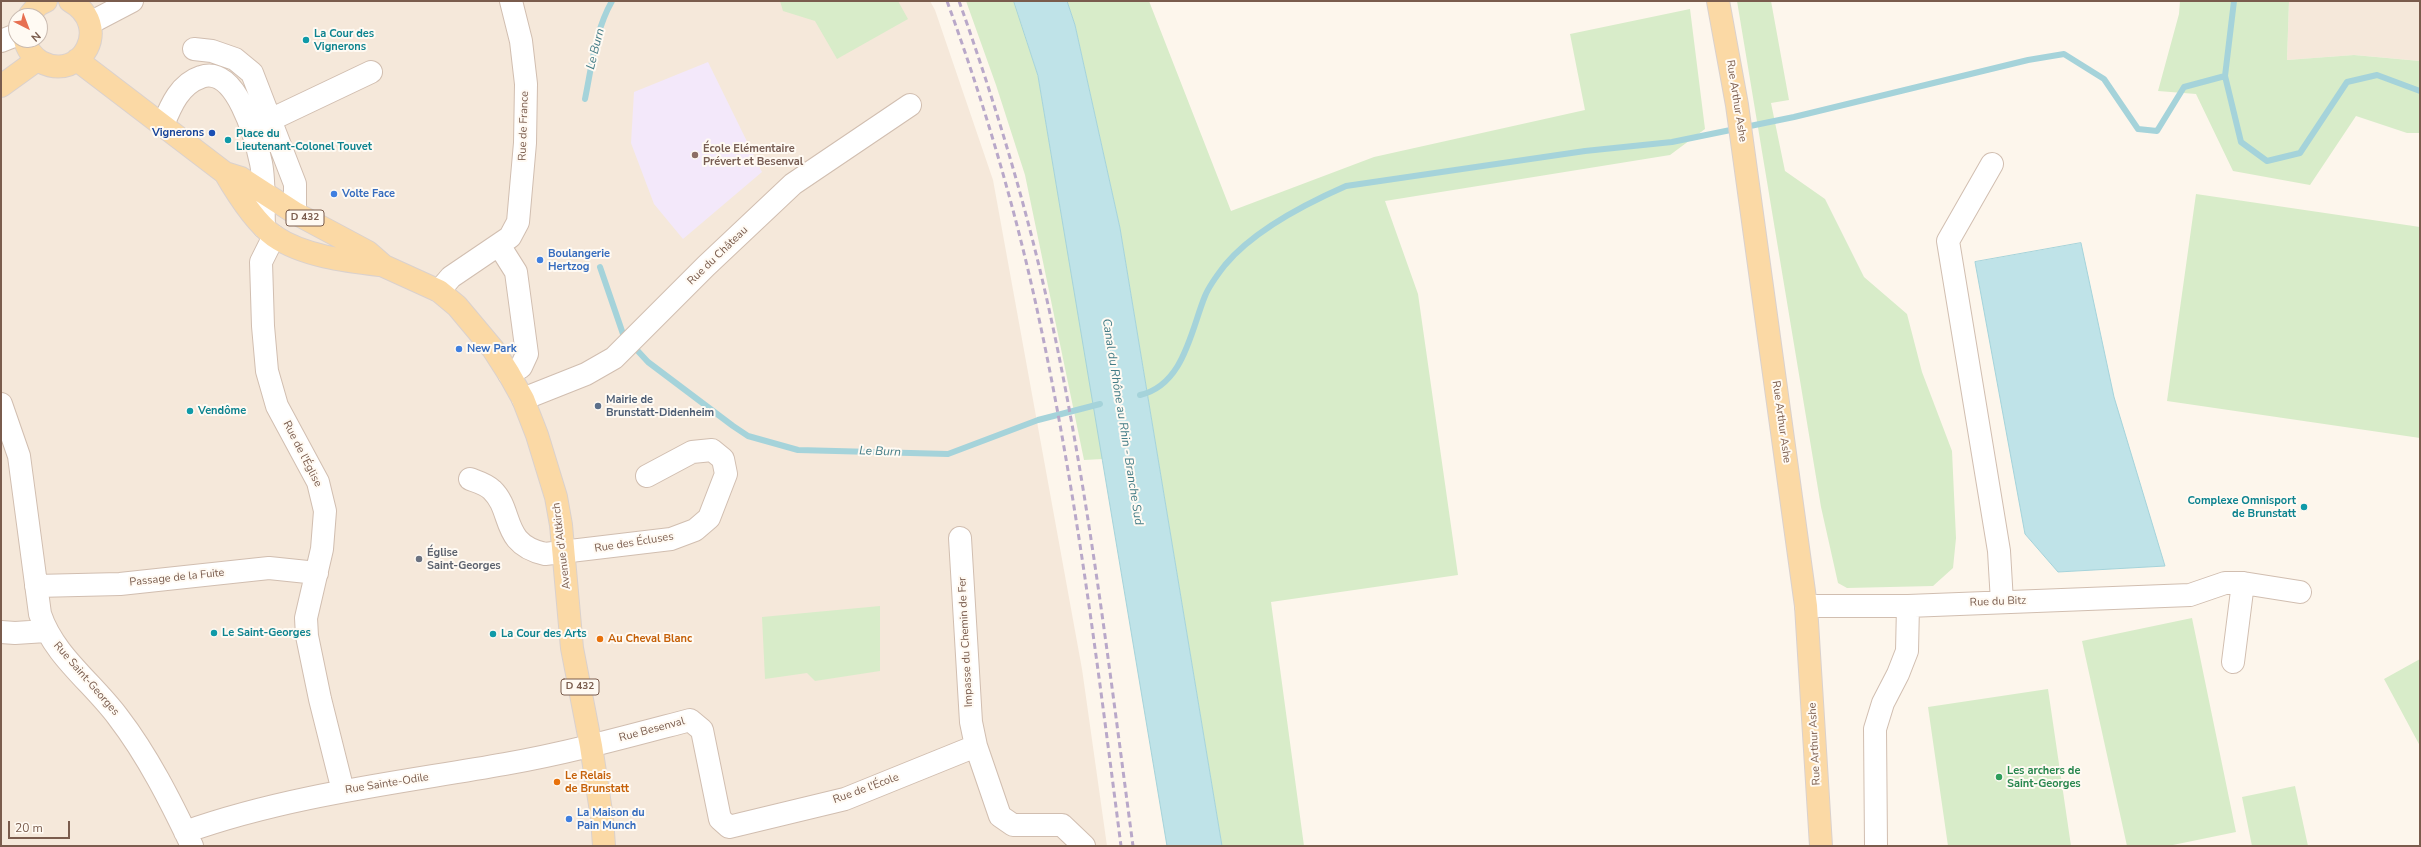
<!DOCTYPE html>
<html>
<head>
<meta charset="utf-8">
<style>
  body { margin:0 }
  #map { position:relative; width:2421px; height:847px; overflow:hidden; background:#fdf6ec; font-family:"Nunito Sans",sans-serif }
  canvas { display:block }
  .frame { position:absolute; inset:0; border:2px solid #7a5c4d; pointer-events:none }
  .north { position:absolute; left:8px; top:8px; width:40px; height:40px; box-sizing:border-box; background:#fffaf3; border:1px solid #cabbb1; border-radius:50%; rotate:138deg; font-size:11px; font-weight:700; line-height:16px; text-align:center; color:#7a5c4d }
  .north::after { content:''; display:block; margin:auto; width:14px; height:18px; background:#e76f51; clip-path:polygon(50% 0,100% 100%,50% 72%,0 100%) }
  .scale { position:absolute; left:8px; top:821px; width:62px; height:18px; box-sizing:border-box; border:2px solid #7a5c4d; border-top:0; padding-left:5px; font-size:12px; line-height:14px; white-space:nowrap; color:#7a5c4d; -webkit-text-stroke:3px #fffaf3; paint-order:stroke }
</style>
</head>
<body>
<div id="map">
<canvas width="2421" height="847"></canvas>
<div class="frame"></div>
<div class="north">N</div>
<div class="scale">20 m</div>
</div>
<script>
const ctx = document.querySelector('canvas').getContext('2d');
ctx.lineJoin = 'round';
function paint(path, color) { ctx.fillStyle = color; ctx.fill(path, 'evenodd'); }
function stroke(path, color, width, dash) { ctx.strokeStyle = color; ctx.lineWidth = width; ctx.lineCap = dash ? 'butt' : 'round'; ctx.setLineDash(dash || []); ctx.stroke(path); }
function write(font, color, halo, rows, align = 'center') {
  ctx.font = font + ' "Nunito Sans",sans-serif'; ctx.lineWidth = 4; ctx.setLineDash([]); ctx.textBaseline = 'middle'; ctx.strokeStyle = halo; ctx.fillStyle = color; for (const [text, x, y, turn = 0] of rows) {
    ctx.save(); ctx.translate(x, y); ctx.rotate((+turn || 0) * Math.PI / 180); ctx.textAlign = isNaN(turn) ? turn : align; if (halo) ctx.strokeText(text, 0, 0); ctx.fillText(text, 0, 0); ctx.restore();
  }
}
const residential = new Path2D(`
  M1,1H930L935,10L993,180L1082,669L1107,846H1ZM16,16H40V40H16Z
  M2289,1H2420V61L2354,55L2287,60Z`);
const education = new Path2D(`
  M708,62L762,172L683,239L654,204L631,143L634,92Z`);
const green = new Path2D(`
  M780,1H898L908,19L837,59L815,21L783,11Z
  M966,1H1014L1038,76L1103,459L1084,460L1025,175L996,85Z
  M1067,1H1149L1231,211L1374,157L1585,110L1570,34L1690,9L1705,129L1670,155L1385,201L1418,294L1458,575L1271,602L1304,846H1222L1120,228L1075,25Z
  M1737,1H1771L1789,100L1771,103L1785,171L1825,199L1864,277L1907,314L1922,372L1952,451L1956,538L1953,568L1933,586L1847,588L1838,583L1821,507Z
  M2180,1H2289L2287,60L2354,55L2420,61V133H2407L2356,116L2310,185L2233,171L2196,94L2158,91L2179,14Z
  M2196,194L2420,227V438L2167,401Z
  M880,606V671L815,681L807,673L765,679L762,617Z
  M2192,618L2236,832L2168,846H2127L2082,641Z
  M2420,659V746L2384,679Z
  M2048,689L2071,846H1948L1928,707Z
  M2295,786L2308,846H2252L2242,797Z`);
const water = new Path2D(`
  M1014,1H1067L1075,25L1120,228L1222,846H1167L1038,76Z
  M2081,243L2114,397L2165,566L2058,572L2025,534L1975,262Z`);
const stream = new Path2D(`
  M2234,1L2225,76L2241,142L2267,161L2300,153L2347,82L2377,75L2420,91
  M585,99C592,65 595,31 612,1
  M600,267L623,334
  M636,349L648,362L733,426L748,436L798,450L948,454L1038,420L1100,404
  M1140,395C1184,385 1191,330 1205,296C1209,286 1218,274 1225,265C1254,230 1305,204 1346,186L1585,151L1672,142L1794,117L2028,60L2064,54L2104,79L2138,129L2157,131L2184,87L2225,76`);
const minor = new Path2D(`
  M90,23L132,1
  M1,41L16,35
  M194,49L212,51L235,59L252,73L295,184V213
  M270,120L371,72
  M163,125C171,105 180,84 201,77C236,64 256,139 261,163C265,183 263,206 264,227
  M1992,164L1948,241L1999,551L2002,602
  M274,236L261,262L263,326L267,371L277,406L318,482L325,511L322,549L306,618L307,636L320,699L343,791
  M499,245L516,272L527,354L521,367L509,374
  M439,291L451,277L510,237L518,222L525,143L526,84L521,41L511,1
  M523,399L586,374L614,358L706,266L793,184L910,105
  M1,404L19,456L40,614C54,656 92,682 118,717C148,756 171,802 192,846
  M470,479C478,482 486,484 492,490C514,511 500,544 545,554L671,539L695,530L709,518L726,474L723,459L712,450L692,452L647,476
  M960,538L971,722L976,746L1000,816L1013,825H1062L1084,846
  M36,586L120,584L269,568L317,573
  M1806,606H1908L2190,595L2225,583H2243L2300,592
  M1,632L15,633L46,631
  M2233,662L2243,583
  M185,832C289,795 398,783 505,764C568,753 629,736 690,720L702,730L720,819L729,827L845,799L976,746
  M1876,846L1875,729L1883,703L1898,674L1907,651L1908,606`);
const major = new Path2D(`
  M1718,1L1737,105L1806,606L1821,846
  M29,16L38,5L46,1
  M25,40C27,49 33,57 41,62C82,83 113,25 70,1
  M77,60L225,173L241,178L295,213L368,252L384,266L439,291L457,306L493,349L509,374L523,399L537,435L556,497L561,525L572,648L591,746L602,818L604,846
  M1,86L37,60
  M225,173C236,192 256,223 274,236C303,256 346,261 380,265`);
const rail = new Path2D(`
  M947,1C984,103 1015,207 1038,314C1076,489 1098,668 1121,846
  M959,1C995,102 1026,205 1049,309C1088,486 1109,667 1133,846`);
const markers = [
  [306,40,4,"#0f9aa8"],
  [212,133,4,"#1a4fb4"],
  [228,140,4,"#0f9aa8"],
  [695,155,4,"#8d6e63"],
  [334,194,4,"#3f7fe0"],
  [540,260,4,"#3f7fe0"],
  [459,349,4,"#3f7fe0"],
  [598,406,4,"#5c6f8a"],
  [190,411,4,"#0f9aa8"],
  [2304,507,4,"#0f9aa8"],
  [419,559,4,"#6b7280"],
  [214,633,4,"#0f9aa8"],
  [493,634,4,"#0f9aa8"],
  [600,639,4,"#e8710a"],
  [1999,777,4,"#2e9e5b"],
  [557,782,4,"#e8710a"],
  [569,819,4,"#3f7fe0"]
];
const shields = [
  [305,218,38],
  [580,687,38]
];
const shieldNames = [
  ["D 432",305,218],
  ["D 432",580,687]
];
const cultureNames = [
  ["La Cour des",314,34],
  ["Vignerons",314,47],
  ["Place du",236,134],
  ["Lieutenant-Colonel Touvet",236,147],
  ["Vendôme",198,411],
  ["Complexe Omnisport",2296,501,"right"],
  ["de Brunstatt",2296,514,"right"],
  ["Le Saint-Georges",222,633],
  ["La Cour des Arts",501,634]
];
const streetNames = [
  ["Rue Arthur Ashe",1736,101,81],
  ["Rue de France",524,126,-88],
  ["Rue du Château",718,256,-44],
  ["Rue Arthur Ashe",1781,422,82],
  ["Rue de l'Église",302,454,63],
  ["Rue des Écluses",634,543,-9],
  ["Avenue d'Altkirch",562,546,-97],
  ["Passage de la Fuite",177,578,-6],
  ["Rue du Bitz",1998,602,-2],
  ["Impasse du Chemin de Fer",966,642,-93],
  ["Rue Saint-Georges",86,679,49],
  ["Rue Besenval",652,730,-15],
  ["Rue Arthur Ashe",1815,744,-93],
  ["Rue Sainte-Odile",387,784,-9],
  ["Rue de l'École",866,789,-20]
];
const transitNames = [
  ["Vignerons",204,133]
];
const educationNames = [
  ["École Elémentaire",703,149],
  ["Prévert et Besenval",703,162]
];
const shopNames = [
  ["Volte Face",342,194],
  ["Boulangerie",548,254],
  ["Hertzog",548,267],
  ["New Park",467,349],
  ["La Maison du",577,813],
  ["Pain Munch",577,826]
];
const serviceNames = [
  ["Mairie de",606,400],
  ["Brunstatt-Didenheim",606,413]
];
const worshipNames = [
  ["Église",427,553],
  ["Saint-Georges",427,566]
];
const foodNames = [
  ["Au Cheval Blanc",608,639],
  ["Le Relais",565,776],
  ["de Brunstatt",565,789]
];
const leisureNames = [
  ["Les archers de",2007,771],
  ["Saint-Georges",2007,784]
];
const waterNames = [
  ["Le Burn",596,49,-76],
  ["Canal du Rhône au Rhin - Branche Sud",1122,422,81],
  ["Le Burn",880,452,2]
];
paint(residential, '#f5e8da');
paint(education, '#f3e8fa');
paint(green, '#d8ecc9');
paint(water, '#bfe3e8');
stroke(water, '#a5d3da', 1);
stroke(stream, '#a5d3da', 6);
stroke(minor, '#d1beb0', 24);
stroke(major, '#dad1cd', 24);
stroke(minor, '#fff', 22);
stroke(major, '#fbd9a5', 22);
stroke(rail, '#b9a8c9', 3, [6, 4]);
for (const [x, y, r, color] of markers) { const dot = new Path2D(); dot.arc(x, y, r, 0, 2 * Math.PI); ctx.fillStyle = color; ctx.fill(dot); stroke(dot, '#fffaf3', 1.5); }
for (const [x, y, w] of shields) { const box = new Path2D(); box.roundRect(x - w / 2, y - 8, w, 16, 3); ctx.fillStyle = '#fffaf3'; ctx.fill(box); stroke(box, '#7a5c4d', 1); }
write('bold 10px', '#7a5c4d', null, shieldNames);
write('bold 11px', '#0d838f', '#fffaf3', cultureNames, 'left');
write('11px', '#7a5c4d', '#fffaf3', streetNames);
write('bold 11px', '#164399', '#fffaf3', transitNames, 'right');
write('bold 11px', '#785e54', '#fffaf3', educationNames, 'left');
write('bold 11px', '#366cbe', '#fffaf3', shopNames, 'left');
write('bold 11px', '#4e5e75', '#fffaf3', serviceNames, 'left');
write('bold 11px', '#5b616d', '#fffaf3', worshipNames, 'left');
write('bold 11px', '#c56008', '#fffaf3', foodNames, 'left');
write('bold 11px', '#27864d', '#fffaf3', leisureNames, 'left');
write('italic 12px', '#437c86', '#fffaf3', waterNames);
</script>
</body>
</html>
